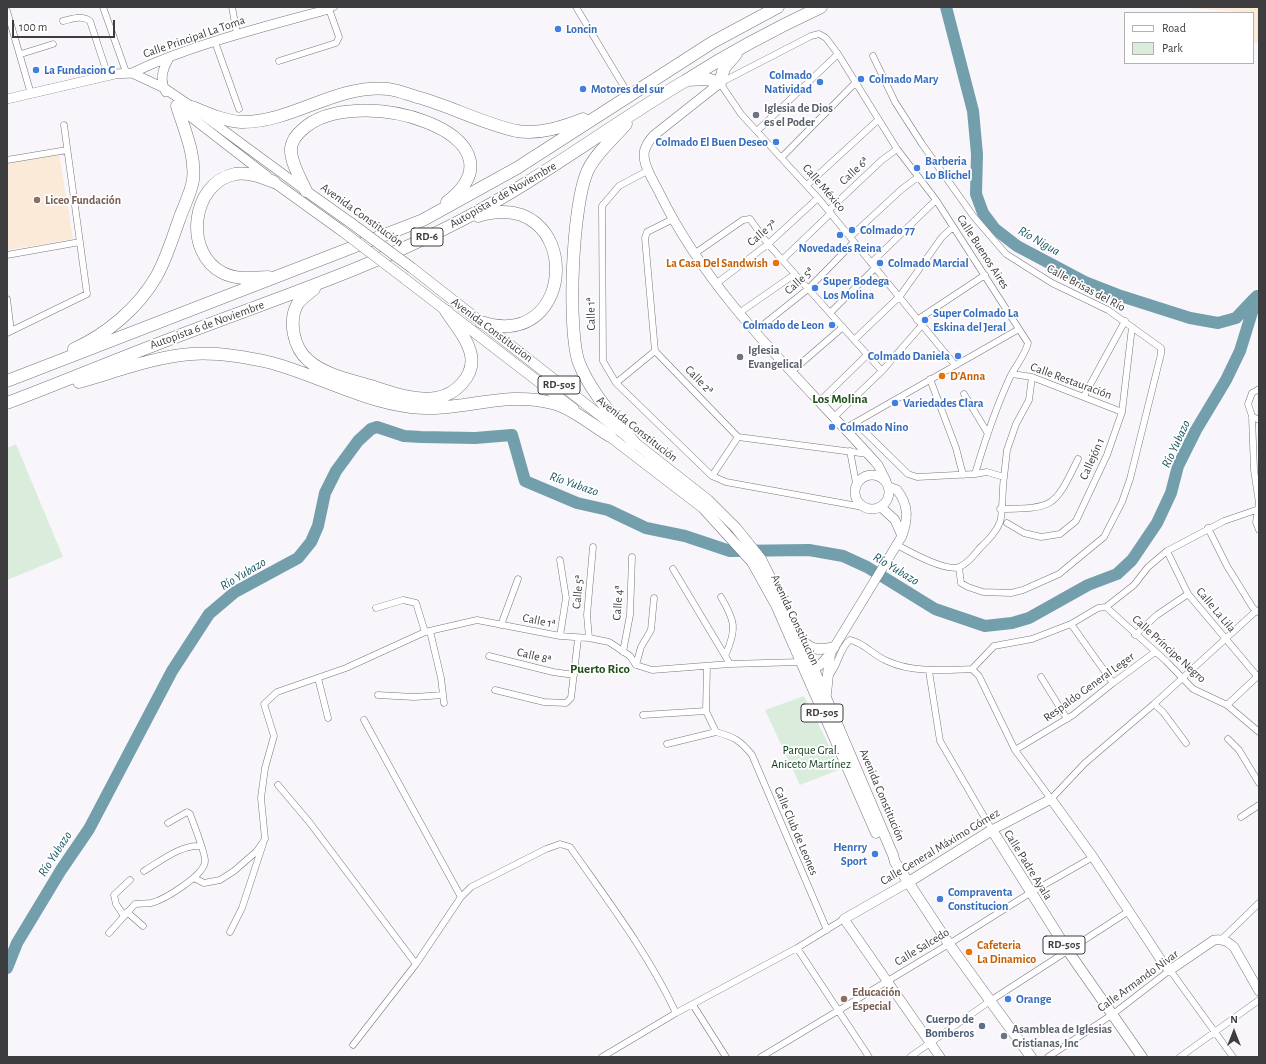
<!DOCTYPE html>
<html>
<head>
<meta charset="utf-8">
<style>
  body { margin:0 }
  #map { position:relative; width:1266px; height:1064px; overflow:hidden; background:#f9f6fb; font-family:"Alegreya Sans",sans-serif }
  canvas { display:block }
  .frame { position:absolute; inset:0; border:8px solid #3d3c3e; pointer-events:none }
  .legend { position:absolute; left:1124px; top:12px; width:130px; height:52px; box-sizing:border-box; background:#fff; border:1px solid #b1b1b2; margin:0; padding:5px 7px; list-style:none; font-size:12px; color:#3d3c3e }
  .legend li { display:flex; align-items:center; gap:8px; height:20px }
  .legend b { width:20px; border:1px solid #b1b1b2 }
  .north { position:absolute; left:1214px; top:1012px; width:40px; height:40px; -webkit-text-stroke:3px #fff; paint-order:stroke; rotate:0deg; font-size:11px; font-weight:700; line-height:16px; text-align:center; color:#3d3c3e }
  .north::after { content:''; display:block; margin:auto; width:14px; height:18px; background:#3d3c3e; clip-path:polygon(50% 0,100% 100%,50% 72%,0 100%) }
  .scale { position:absolute; left:12px; top:20px; width:103px; height:18px; box-sizing:border-box; border:2px solid #3d3c3e; border-top:0; padding-left:5px; font-size:12px; line-height:14px; white-space:nowrap; color:#3d3c3e; -webkit-text-stroke:3px #fff; paint-order:stroke }
</style>
</head>
<body>
<div id="map">
<canvas width="1266" height="1064"></canvas>
<div class="frame"></div>
<ul class="legend">
<li><b style="height:5px;background:#fff"></b>Road</li>
<li><b style="height:11px;background:#daeddc"></b>Park</li>
</ul>
<div class="north">N</div>
<div class="scale">100 m</div>
</div>
<script>
const ctx = document.querySelector('canvas').getContext('2d');
ctx.lineJoin = 'round';
function paint(path, color) { ctx.fillStyle = color; ctx.fill(path, 'evenodd'); }
function stroke(path, color, width, dash) { ctx.strokeStyle = color; ctx.lineWidth = width; ctx.lineCap = dash ? 'butt' : 'round'; ctx.setLineDash(dash || []); ctx.stroke(path); }
function write(font, color, halo, rows, align = 'center') {
  ctx.font = font + ' "Alegreya Sans",sans-serif'; ctx.lineWidth = 3.5; ctx.setLineDash([]); ctx.textBaseline = 'middle'; ctx.strokeStyle = halo; ctx.fillStyle = color; for (const [text, x, y, turn = 0] of rows) {
    ctx.save(); ctx.translate(x, y); ctx.rotate((+turn || 0) * Math.PI / 180); ctx.textAlign = isNaN(turn) ? turn : align; if (halo) ctx.strokeText(text, 0, 0); ctx.fillText(text, 0, 0); ctx.restore();
  }
}
const industrial = new Path2D(`
  M1177,7H1259V43H1253V13Z
  M59,153L73,239L7,250V162Z`);
const green = new Path2D(`
  M16,444L63,557L7,580V448Z
  M804,696L841,769L800,785L765,710Z`);
const river = new Path2D(`
  M946,7L973,111L977,154L976,194L983,213L995,229L1017,246L1085,282L1121,296L1190,318L1218,323L1236,318L1256,297
  M7,968L17,943L61,870L89,829L172,671L209,614L235,592L298,558L311,542L318,526L325,493L336,471L358,441L371,429L377,427L404,436L421,437L475,438L512,435L525,481L577,503L608,510L646,528L685,536L730,551L809,550L843,556L867,567L935,609L985,626L1012,623L1029,618L1088,585L1117,574L1132,560L1157,523L1171,493L1178,466L1196,430L1226,380L1240,351L1257,296`);
const street = new Path2D(`
  M103,7L126,72
  M232,7L237,34
  M576,7L629,95
  M7,11L31,94
  M63,21C72,19 82,15 90,21L108,76
  M215,42L239,109
  M21,54L53,44
  M873,56L895,102L922,144L974,217L1006,254L1052,283L1108,310L1161,348V354L1130,479L1122,502L1104,537L1059,574L1023,590L1011,593L983,592L968,587L961,583L959,568
  M279,61L336,43L339,37L329,9L334,7
  M758,130L838,54
  M782,157L856,82
  M7,160L67,150
  M649,170L619,186L602,206L603,361L616,383L712,476L726,482L863,507
  M807,185L878,120
  M829,210L882,160L897,149
  M673,219L647,232L645,238L655,351L738,437L868,454
  M850,237L902,189L918,177
  M694,254L743,220L750,219L768,244L882,371
  M7,255L80,242
  M782,260L831,213
  M871,263L936,200
  M717,283L768,244L818,198
  M7,299L11,331
  M739,313L795,274
  M830,313L875,268
  M917,320L985,275
  M754,332L808,289L854,242
  M7,333L87,294L64,125
  M854,340L900,296L942,237L953,227
  M791,372L843,327
  M1012,374L1032,377L1122,412
  M930,379L956,448L963,475
  M616,383L655,351
  M1259,389L1252,393L1248,404L1252,416L1254,470L1259,503L1256,522L1259,530
  M964,394L987,432
  M1084,396L1125,321
  M819,402L867,355
  M1252,416L1259,420
  M833,418L882,371L922,325
  M856,423L908,474L917,477L975,474C985,440 996,407 1011,375C1017,364 1025,355 1028,343L936,200L897,149L838,54L826,38L819,34L811,36L720,83L741,114L818,198L955,365
  M844,429L1019,329
  M850,451L856,483
  M712,476L738,437
  M1004,477L1007,450L1016,424L1029,400L1032,377
  M1000,509C1055,508 1054,508 1078,459
  M1007,523L1024,533L1041,537L1060,534L1076,521L1107,455L1122,412L1132,327
  M1208,528L1227,566L1253,608L1258,612
  M897,545C910,552 945,572 959,567C968,564 974,555 979,549C987,541 996,533 1000,522C1003,514 1002,489 1004,477L987,472L975,474
  M1167,551L1188,594L1257,676
  M673,569L730,664
  M721,597C735,621 737,628 726,654
  M1106,607L1166,661L1193,689L1227,705L1259,732
  M376,608L403,600L416,603L425,632
  M1071,624L1113,683
  M501,625L518,579
  M430,631L441,678L444,703
  M1135,635L1157,615L1188,594
  M560,636L566,598L560,560
  M589,638L587,615L593,547
  M623,652L630,615L632,557
  M489,656L553,672L574,675
  M636,665L641,647L651,630L654,598
  M707,666L706,711L716,732C734,737 740,740 752,755L827,930
  M972,669L994,646L1032,639L1071,624L1098,608L1106,607L1134,585L1148,567L1167,551L1224,521L1256,510
  M929,671L940,741L992,830
  M828,677C839,666 839,648 850,640C863,642 874,656 887,661C913,673 944,670 972,669L979,676L1015,750L1051,799L1085,763L1154,704L1256,611
  M1041,677L1067,719
  M318,678L328,718
  M495,690L544,702L566,703L571,698L578,639
  M378,695L414,697L443,695
  M1154,704L1163,712L1186,743
  M1227,705L1259,675
  M643,715L706,711
  M364,720L461,897
  M1228,739L1239,750L1259,783
  M667,744L716,732
  M1015,750L1073,715L1113,683L1155,652
  M278,785L310,823L416,964
  M1241,817L1259,805
  M144,871C161,861 180,845 200,846
  M194,878L204,883L220,880L234,871L257,851L265,839L261,798L265,768L274,736L264,704L277,692L346,668L425,632L477,620L560,636L589,638L609,642L630,656L636,665L652,670L730,664L800,662
  M127,912L143,926
  M124,916L116,904L114,895L130,880
  M230,932L242,908L263,844
  M109,933L135,904C141,903 146,904 151,903C164,900 205,875 205,861C206,856 193,822 190,814L187,812L168,823
  M1222,939L1259,903
  M797,948L869,1057
  M693,1005L726,1057
  M353,1045L416,964L461,897L471,887L546,849L560,844L570,847C608,901 648,953 676,1013
  M602,1057L676,1013L797,948L844,919
  M761,1057L949,944L1030,893L1093,857
  M910,1057L990,1001L1129,911
  M1048,1057L1113,1014L1170,970L1233,1057
  M1180,1057L1259,1000`);
const secondary = new Path2D(`
  M132,73C193,44 264,27 329,9L327,7
  M720,83L653,136C649,141 644,147 644,155C644,168 655,183 660,194C712,300 801,379 878,465L886,481
  M166,92C159,81 163,68 169,58
  M7,99L115,74L132,73L164,88L192,107L306,191
  M178,107L267,176
  M855 492a17 17 0 1 1 34 0a17 17 0 1 1-34 0Z
  M881,507L895,520L902,536
  M808,671L819,666L830,654L902,536C908,519 909,505 897,490L889,487
  M992,830L1051,799L1093,857L1165,966L1170,970L1214,940C1223,939 1227,941 1234,947L1259,991
  M907,883L844,919L940,1057`);
const primary = new Path2D(`
  M274,182L342,231
  M306,191L351,223
  M412,268L708,500L736,528L761,559L801,639L893,855L895,862L949,944L1031,1057
  M405,279L574,409
  M604,432L703,508L752,562L776,605L876,833
  M803,641C812,651 821,650 834,647
  M826,694L830,654
  M907,883L992,830L1068,951L1142,1057`);
const highway = new Path2D(`
  M687,80L707,79L720,83L724,68L736,54
  M192,107C207,113 224,121 241,122C292,123 335,84 388,89C397,90 407,94 417,97C451,106 483,124 517,131C539,135 563,127 583,119
  M626,124C614,138 596,153 588,170C572,203 567,330 579,363C591,393 615,418 634,443
  M306,191C301,179 290,162 291,148C292,140 296,135 302,130C354,80 534,135 447,202
  M478,216C583,185 580,354 481,322
  M268,277C253,278 237,280 223,273C183,253 191,183 235,174C249,172 262,177 274,182
  M314,289C309,293 302,298 298,303C288,320 293,348 309,361C325,375 351,380 371,386C392,393 414,401 436,398C455,395 475,376 471,355C468,339 455,325 446,311
  M74,349C107,334 138,308 156,277C166,260 172,239 179,220C183,208 191,193 193,180C196,155 184,129 177,106
  M7,381L423,220L517,168L713,42L778,7
  M79,382C115,372 153,357 191,354C217,352 246,357 272,363C319,376 362,401 411,407C458,413 505,390 552,403C572,408 592,425 610,436
  M7,403C63,382 117,359 173,338C269,301 368,269 460,221C539,180 609,126 685,81C729,53 774,29 821,7`);
const primaryBridge = new Path2D(`
  M351,223L412,268
  M342,231L405,279`);
const markers = [
  [558,29,4,"#3f7fe0"],
  [36,70,4,"#3f7fe0"],
  [861,79,4,"#3f7fe0"],
  [820,82,4,"#3f7fe0"],
  [583,89,4,"#3f7fe0"],
  [756,115,4,"#6b7280"],
  [776,142,4,"#3f7fe0"],
  [917,168,4,"#3f7fe0"],
  [37,200,4,"#8d6e63"],
  [852,230,4,"#3f7fe0"],
  [840,235,4,"#3f7fe0"],
  [776,263,4,"#e8710a"],
  [880,263,4,"#3f7fe0"],
  [815,288,4,"#3f7fe0"],
  [925,320,4,"#3f7fe0"],
  [832,325,4,"#3f7fe0"],
  [958,356,4,"#3f7fe0"],
  [740,357,4,"#6b7280"],
  [942,376,4,"#e8710a"],
  [895,403,4,"#3f7fe0"],
  [832,427,4,"#3f7fe0"],
  [875,854,4,"#3f7fe0"],
  [940,899,4,"#3f7fe0"],
  [969,952,4,"#e8710a"],
  [844,999,4,"#8d6e63"],
  [1008,999,4,"#3f7fe0"],
  [982,1026,4,"#5c6f8a"],
  [1004,1036,4,"#6b7280"]
];
const shields = [
  [427,237,32],
  [559,385,42],
  [822,713,42],
  [1064,945,42]
];
const shieldNames = [
  ["RD-6",427,237],
  ["RD-505",559,385],
  ["RD-505",822,713],
  ["RD-505",1064,945]
];
const shopNames = [
  ["Loncin",566,29],
  ["La Fundacion G",44,70],
  ["Colmado",812,75,"right"],
  ["Natividad",812,89,"right"],
  ["Colmado Mary",869,79],
  ["Motores del sur",591,89],
  ["Colmado El Buen Deseo",768,142,"right"],
  ["Barberia",925,161],
  ["Lo Blichel",925,175],
  ["Colmado 77",860,230],
  ["Novedades Reina",840,248,"center"],
  ["Colmado Marcial",888,263],
  ["Super Bodega",823,281],
  ["Los Molina",823,295],
  ["Super Colmado La",933,313],
  ["Eskina del Jeral",933,327],
  ["Colmado de Leon",824,325,"right"],
  ["Colmado Daniela",950,356,"right"],
  ["Variedades Clara",903,403],
  ["Colmado Nino",840,427],
  ["Henrry",867,847,"right"],
  ["Sport",867,861,"right"],
  ["Compraventa",948,892],
  ["Constitucion",948,906],
  ["Orange",1016,999]
];
const streetNames = [
  ["Calle Principal La Toma",194,37,-19],
  ["Calle 6ª",854,171,-43],
  ["Calle México",824,188,49],
  ["Autopista 6 de Noviembre",503,195,-30],
  ["Avenida Constitución",362,215,36],
  ["Calle 7ª",762,233,-40],
  ["Calle Buenos Aires",983,252,57],
  ["Calle 5ª",799,281,-42],
  ["Calle Brisas del Río",1086,288,28],
  ["Calle 1ª",591,314,-91],
  ["Autopista 6 de Noviembre",207,325,-20],
  ["Avenida Constitucion",492,330,37],
  ["Calle 2ª",699,380,46],
  ["Calle Restauración",1071,381,20],
  ["Avenida Constitución",637,429,38],
  ["Callejón 1",1092,459,-66],
  ["Calle 5ª",578,592,-85],
  ["Calle 4ª",618,603,-86],
  ["Calle La Lila",1216,610,50],
  ["Avenida Constitucion",795,620,65],
  ["Calle 1ª",539,621,11],
  ["Calle Príncipe Negro",1169,649,42],
  ["Calle 8ª",534,656,14],
  ["Respaldo General Leger",1089,687,-36],
  ["Avenida Constitución",882,795,67],
  ["Calle Club de Leones",796,831,67],
  ["Calle General Máximo Gómez",940,847,-31],
  ["Calle Padre Ayala",1028,865,58],
  ["Calle Salcedo",922,947,-31],
  ["Calle Armando Nivar",1138,981,-36]
];
const worshipNames = [
  ["Iglesia de Dios",764,108],
  ["es el Poder",764,122],
  ["Iglesia",748,350],
  ["Evangelical",748,364],
  ["Asamblea de Iglesias",1012,1029],
  ["Cristianas, Inc",1012,1043]
];
const educationNames = [
  ["Liceo Fundación",45,200],
  ["Educación",852,992],
  ["Especial",852,1006]
];
const foodNames = [
  ["La Casa Del Sandwish",768,263,"right"],
  ["D'Anna",950,376],
  ["Cafeteria",977,945],
  ["La Dinamico",977,959]
];
const parkNames = [
  ["Parque Gral.",811,750],
  ["Aniceto Martínez",811,764]
];
const serviceNames = [
  ["Cuerpo de",974,1019],
  ["Bomberos",974,1033]
];
const waterNames = [
  ["Río Nigua",1039,241,30],
  ["Río Yubazo",1176,444,-65],
  ["Río Yubazo",574,484,19],
  ["Río Yubazo",896,569,31],
  ["Río Yubazo",243,574,-31],
  ["Río Yubazo",55,854,-57]
];
const neighbourhoodNames = [
  ["Los Molina",840,399],
  ["Puerto Rico",600,669]
];
paint(industrial, '#fcead9');
paint(green, '#daeddc');
stroke(river, '#739fac', 12);
stroke(street, '#78767a', 7);
stroke(secondary, '#78767a', 10);
stroke(primary, '#78767a', 11);
stroke(highway, '#78767a', 13);
stroke(street, '#fff', 6);
stroke(secondary, '#fff', 9);
stroke(primary, '#fff', 10);
stroke(highway, '#fff', 12);
stroke(primaryBridge, '#78767a', 11, []);
stroke(primaryBridge, '#fff', 10);
for (const [x, y, r, color] of markers) { const dot = new Path2D(); dot.arc(x, y, r, 0, 2 * Math.PI); ctx.fillStyle = color; ctx.fill(dot); stroke(dot, '#fff', 1.5); }
for (const [x, y, w] of shields) { const box = new Path2D(); box.roundRect(x - w / 2, y - 9, w, 18, 3); ctx.fillStyle = '#fff'; ctx.fill(box); stroke(box, '#3d3c3e', 1); }
write('bold 11px', '#3d3c3e', null, shieldNames);
write('bold 12px', '#366cbe', '#fff', shopNames, 'left');
write('12px', '#3d3c3e', '#fff', streetNames);
write('bold 12px', '#5b616d', '#fff', worshipNames, 'left');
write('bold 12px', '#785e54', '#fff', educationNames, 'left');
write('bold 12px', '#c56008', '#fff', foodNames, 'left');
write('12px', '#093b16', '#fff', parkNames);
write('bold 12px', '#4e5e75', '#fff', serviceNames, 'right');
write('italic 13px', '#185664', '#fff', waterNames);
write('bold 13px', '#1f5019', '#fff', neighbourhoodNames);
</script>
</body>
</html>
